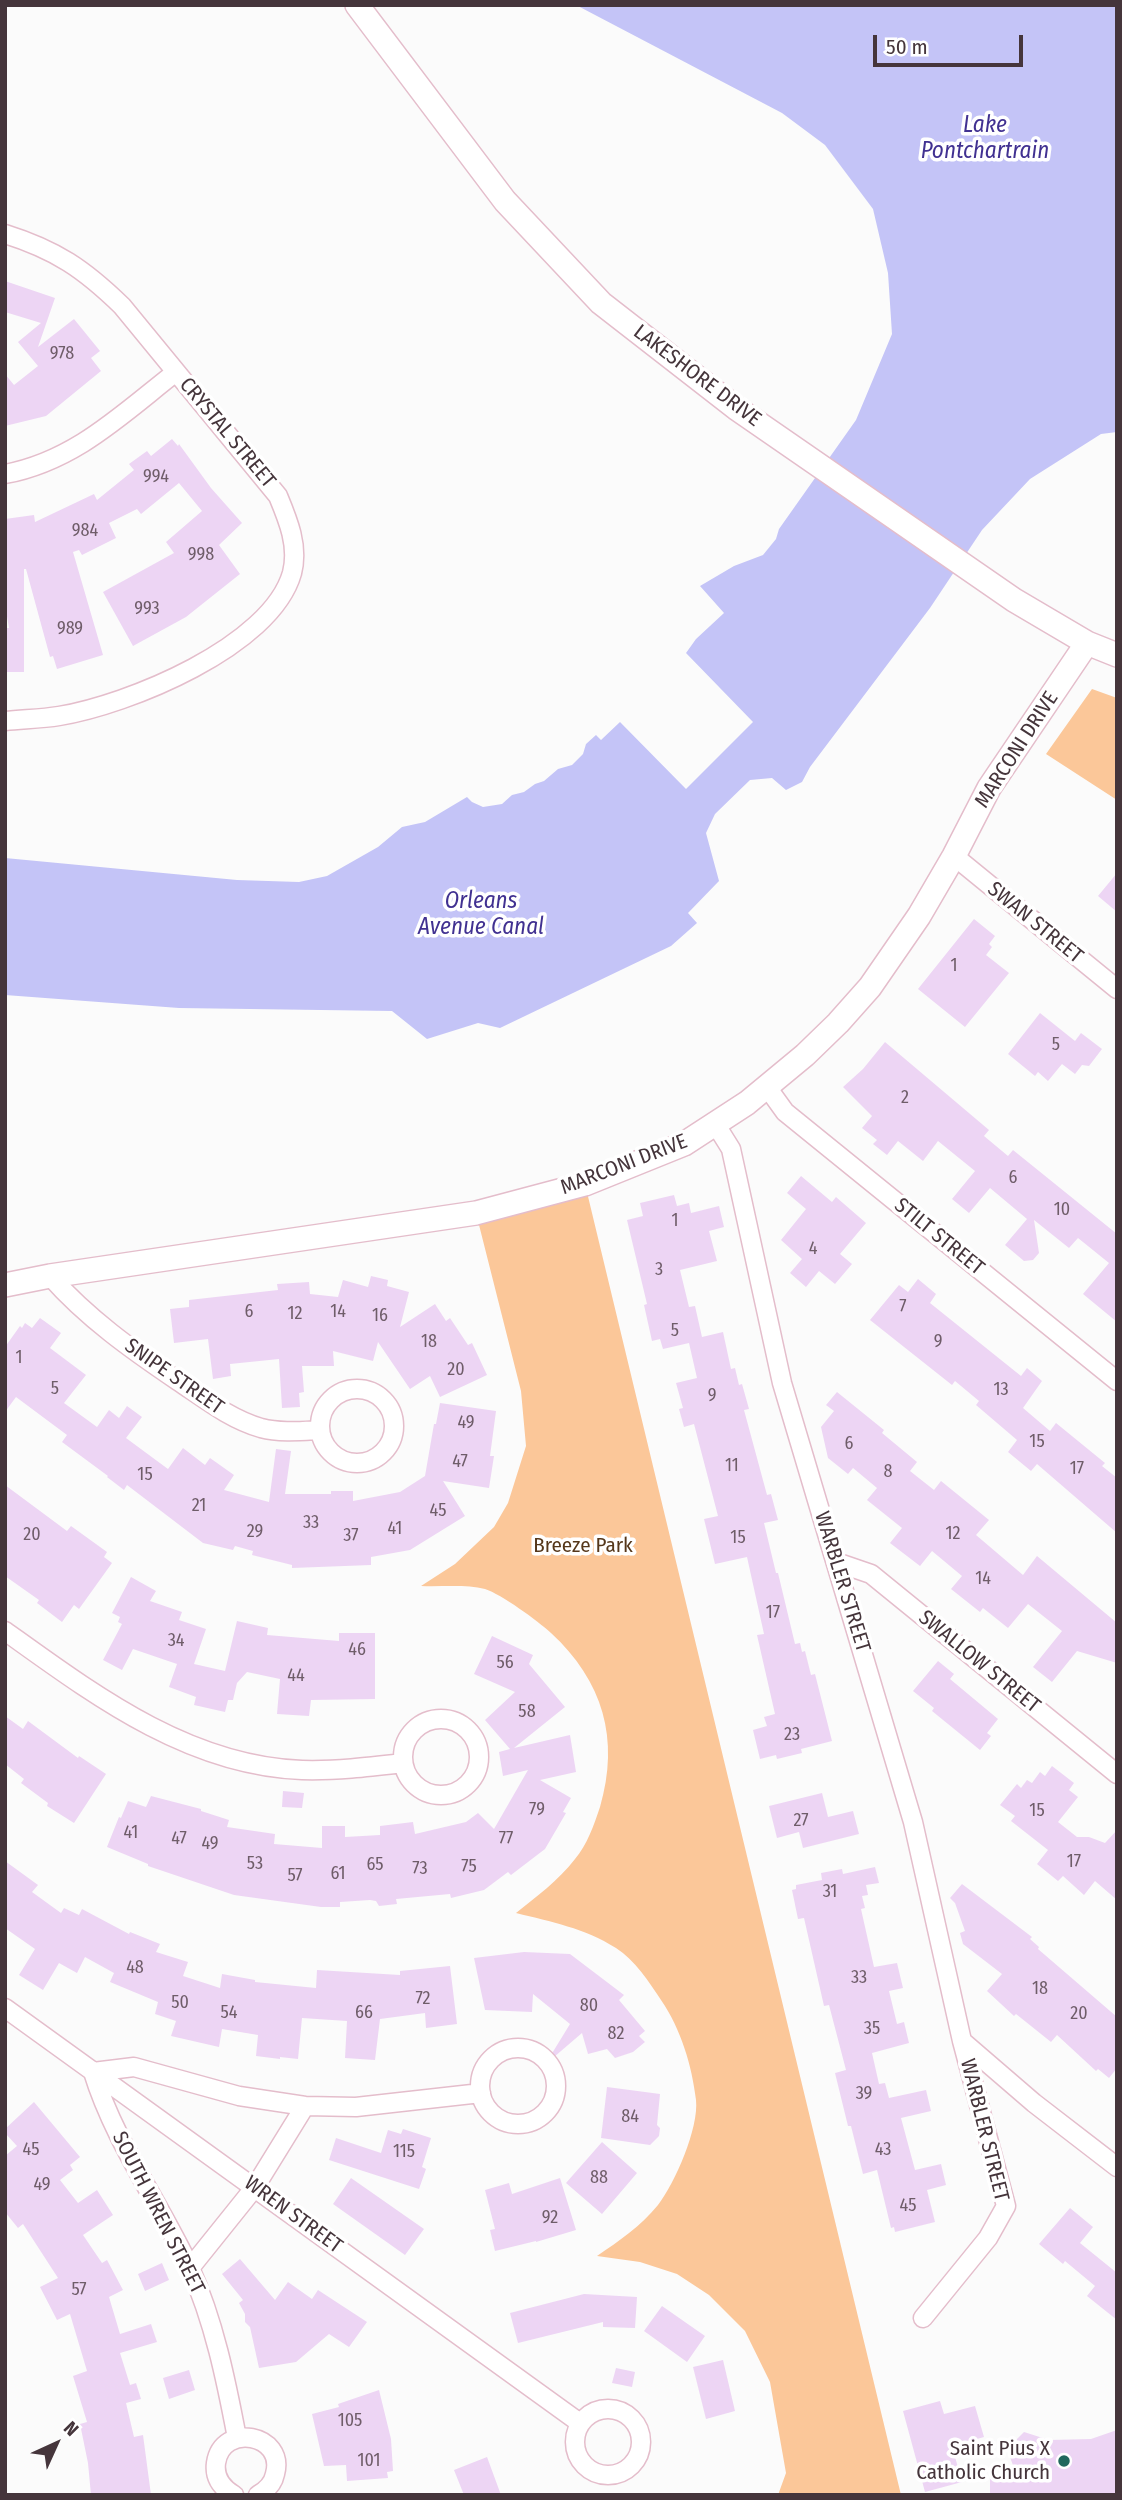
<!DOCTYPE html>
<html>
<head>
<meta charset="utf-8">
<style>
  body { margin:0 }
  #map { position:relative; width:1122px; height:2500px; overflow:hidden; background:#fbfbfb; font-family:"Fira Sans Condensed",sans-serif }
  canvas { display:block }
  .frame { position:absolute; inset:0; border:7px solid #45353b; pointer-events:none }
  .north { position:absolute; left:21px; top:2409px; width:70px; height:70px; -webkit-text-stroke:5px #fff; paint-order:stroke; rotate:45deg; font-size:19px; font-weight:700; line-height:28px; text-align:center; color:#45353b }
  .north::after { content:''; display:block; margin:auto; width:24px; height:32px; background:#45353b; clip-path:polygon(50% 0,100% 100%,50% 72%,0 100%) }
  .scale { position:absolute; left:873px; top:35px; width:150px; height:32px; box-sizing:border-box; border:4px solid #45353b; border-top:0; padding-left:9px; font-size:21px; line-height:24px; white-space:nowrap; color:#45353b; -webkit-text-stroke:5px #fff; paint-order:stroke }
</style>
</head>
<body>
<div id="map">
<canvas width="1122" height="2500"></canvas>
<div class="frame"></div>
<div class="north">N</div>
<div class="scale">50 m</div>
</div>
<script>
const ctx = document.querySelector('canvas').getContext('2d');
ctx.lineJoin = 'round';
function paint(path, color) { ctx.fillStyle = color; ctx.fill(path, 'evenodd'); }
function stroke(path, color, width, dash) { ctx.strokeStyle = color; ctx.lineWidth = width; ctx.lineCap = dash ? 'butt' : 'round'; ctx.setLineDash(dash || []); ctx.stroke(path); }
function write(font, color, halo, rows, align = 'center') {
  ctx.font = font + ' "Fira Sans Condensed",sans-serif'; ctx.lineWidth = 7; ctx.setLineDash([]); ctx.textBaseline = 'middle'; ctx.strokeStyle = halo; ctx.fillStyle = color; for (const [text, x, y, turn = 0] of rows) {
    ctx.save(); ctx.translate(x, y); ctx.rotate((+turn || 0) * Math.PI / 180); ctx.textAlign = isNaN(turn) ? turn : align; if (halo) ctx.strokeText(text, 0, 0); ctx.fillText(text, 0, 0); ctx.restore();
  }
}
const green = new Path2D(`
  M1092,689L1117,698V800L1046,754Z
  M585,1184L901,2495H778L786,2473L770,2382L745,2331L709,2295L677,2274L640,2262L597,2256C619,2241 641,2226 658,2205C675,2183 699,2128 696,2100C692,2066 681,2029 661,2000C649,1982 635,1960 616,1948C584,1928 552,1922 516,1913C537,1896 558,1881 575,1859C587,1845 594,1825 600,1807C620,1739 603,1681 551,1633C538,1621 501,1594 485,1589C466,1584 441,1587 421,1586L455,1564L494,1527L508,1503L526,1446L521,1391L476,1213Z`);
const water = new Path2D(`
  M576,5H1117V432L1101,434L1030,479L982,530L930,608L810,767L802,782L786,790L772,778L750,780L715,814L706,833L719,881L688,913L697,923L671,946L500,1028L478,1023L427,1039L392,1011L179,1008L5,995V858L237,880L299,882L327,876L378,847L402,827L425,822L467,797L472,802L483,807L502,804L512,795L524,792L535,784L544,781L558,769L572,765L583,754L586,744L596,735L601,740L620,722L686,789L753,722L686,653L696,639L724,613L700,586L734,566L763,555L776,539L779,529L856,420L892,334L888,273L873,209L825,145L782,113Z`);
const building = new Path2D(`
  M5,281L55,298L38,347L74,319L100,351L91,358L101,371L46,416L5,426V374L14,385L38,366L18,342L41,323L5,312Z
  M172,439L178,446L179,444L211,488L242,523L219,545L240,574L186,617L133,646L103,592L174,553L166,542L202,511L179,483L141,514L137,509L109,523L116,538L82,555L79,550L73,552L103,655L57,669L53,656L50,657L26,569H24V672H5V628H9L5,605V519L34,515L35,522L94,494L97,500L134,470L129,464L147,451L151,456Z
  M1117,873V912L1098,896Z
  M974,919L995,936L989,944L992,947L986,955L1009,973L965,1027L918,989Z
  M1040,1013L1075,1041L1081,1033L1102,1049L1089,1066L1082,1065L1075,1074L1062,1064L1048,1081L1038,1072L1035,1076L1008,1054Z
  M885,1042L989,1130L984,1136L1008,1156L1013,1150L1117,1234V1322L1083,1294L1109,1263L1078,1238L1069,1248L1034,1220L1039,1253L1033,1260L1024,1261L1005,1245L1027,1219L990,1188L969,1213L952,1199L975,1171L938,1141L923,1161L898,1141L887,1155L873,1144L877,1140L862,1128L872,1116L843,1087L863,1069Z
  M801,1176L832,1202L836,1197L866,1223L840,1254L852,1264L835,1284L819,1271L806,1287L790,1273L802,1259L781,1240L806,1209L787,1193Z
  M674,1195L677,1206L689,1203L691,1213L719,1206L724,1227L709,1231L717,1261L680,1270L689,1307L695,1306L702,1337L723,1332L731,1369L735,1368L739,1385L742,1384L749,1409L744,1410L767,1495L771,1494L778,1520L764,1523L776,1573H778L795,1644L800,1643L802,1652L805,1651L811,1675L815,1674L832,1741L801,1749L802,1753L777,1759L776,1755L760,1759L753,1730L767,1726L764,1717L775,1714L757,1635L764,1634L747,1557L715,1564L704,1519L718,1516L694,1424L684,1427L679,1409L683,1408L676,1383L697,1378L689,1343L663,1349L660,1339L652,1341L644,1305L647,1304L627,1220L643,1216L640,1203Z
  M371,1276L388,1280L387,1286L409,1292L400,1327L435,1304L446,1321L450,1318L468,1345L472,1343L487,1375L440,1397L430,1376L410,1389L378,1342L373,1361L333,1351L334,1366H302L304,1392L299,1393L300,1407L282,1408L279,1359L230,1364L231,1376L213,1379L208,1339L174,1343L170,1309L189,1307V1300L278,1290L277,1284L309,1282L310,1294L338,1297L343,1280L368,1287Z
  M918,1279L936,1294L930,1303L1021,1376L1027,1368L1042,1381L1023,1408L1050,1431L1056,1423L1105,1463L1102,1466L1117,1478V1533L1037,1464L1031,1471L1008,1452L1017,1440L976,1405L979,1401L955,1381L952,1385L870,1320L899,1285L908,1292Z
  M40,1318L61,1333L50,1348L86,1375L64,1403L97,1427L109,1410L119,1418L127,1406L142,1417L126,1438L168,1469L183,1448L205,1465L210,1458L234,1475L224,1490L269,1502L276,1449L291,1451L285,1494H331V1491H353V1501L400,1492L425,1476L434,1424H436L440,1403L496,1411L490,1456H494L489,1488L443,1481L465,1516L410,1550L371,1557V1565L292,1568V1565L252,1555L253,1551L235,1546L233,1550L203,1543L127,1485L124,1490L107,1477L108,1476L62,1442L67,1435L16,1397L5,1412V1347L20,1326L22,1328L25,1323L32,1328Z
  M837,1392L884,1430L882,1433L917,1462L910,1471L934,1490L941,1481L989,1520L976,1535L1023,1575L1037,1556L1117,1623V1663L1077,1651L1052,1682L1033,1667L1062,1631L1028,1604L1008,1628L983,1608L980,1612L951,1589L962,1576L932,1551L920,1566L890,1543L902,1528L867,1500L877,1488L853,1468L848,1474L828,1458L821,1427L834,1411L826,1405Z
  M5,1485L67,1531L71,1526L107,1552L104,1557L112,1563L79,1609L74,1605L62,1622L37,1603L39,1600L5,1576Z
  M131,1577L156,1591L150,1601L182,1612L179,1620L206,1629L194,1664L225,1671L237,1621L268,1628L267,1635L339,1641V1633H375V1699L311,1700L309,1716L277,1714L280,1679L247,1672L237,1683L233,1700H228L225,1712L194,1705L196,1697L169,1687L177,1664L133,1649L122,1670L103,1660L122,1624L118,1622L120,1617L112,1613Z
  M492,1636L533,1655L529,1664L565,1707L514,1748L570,1735L576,1772L540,1780L571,1798L563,1812L566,1813L545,1849L511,1875L508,1872L484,1890L451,1898L450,1894L396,1899L397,1904L379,1906L376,1901L370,1900L340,1902V1907H321L234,1895L148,1866V1864L107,1847L119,1817L121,1818L128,1801L146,1807L151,1796L201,1809V1811L229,1820L227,1827L275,1834L274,1844L322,1848V1826H345V1837L380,1835V1826L413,1822L415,1834L466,1822L478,1813L494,1829L528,1770L503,1776L499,1752L510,1749L485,1720L515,1692L474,1674Z
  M938,1661L954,1674L950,1679L998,1719L987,1733L991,1736L980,1750L932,1711L934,1708L913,1691Z
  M5,1716L23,1729L28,1721L78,1758L79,1756L106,1774L74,1823L47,1806L48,1803L21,1783L24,1779L5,1764Z
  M1052,1766L1074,1783L1069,1790L1078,1797L1058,1822L1077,1837H1089L1105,1843L1117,1830V1900L1095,1881L1084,1895L1063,1876L1058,1881L1037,1864L1048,1850L1011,1821L1015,1816L1000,1805L1017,1784L1021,1788L1027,1780L1032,1783L1040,1772L1045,1776Z
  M283,1791L304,1793L302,1808L282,1807Z
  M822,1793L828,1817L853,1811L859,1834L803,1848L799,1832L777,1838L769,1806Z
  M5,1861L38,1885L32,1892L61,1913L64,1908L79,1915L82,1909L129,1934L130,1932L160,1944L156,1952L188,1962L183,1976L220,1988L222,1974L255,1980V1982L316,1988L317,1970L400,1975V1971L450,1966L457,2024L426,2028L425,2013L380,2019L375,2060L345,2058L347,2021L302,2018L298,2059L280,2057V2059L256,2056L258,2035L222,2029L219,2047L171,2036L176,2021L155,2014L158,2002L110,1982L114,1973L85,1957L77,1973L59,1963L43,1990L19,1975L35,1949L5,1928Z
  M875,1867L879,1883L866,1885L868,1895L862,1896L865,1908L861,1909L874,1967L897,1963L903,1988L889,1991L897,2024L904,2022L909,2043L872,2053L879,2084L885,2083L889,2098L926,2090L931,2111L901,2118L915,2170L941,2164L946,2185L927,2190L935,2222L895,2232L894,2227L891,2228L877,2170L863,2174L851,2126H848L835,2073L846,2070L829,2005L824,2006L804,1918L798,1919L792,1890L796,1889V1885L822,1880L821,1873L842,1869L843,1874Z
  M962,1884L1032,1937L1030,1939L1039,1947L1038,1949L1117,2017V2068L1109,2078L1098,2069L1096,2071L1057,2035L1051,2042L1016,2014L1014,2016L987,1991L1002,1974L963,1944L960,1933L965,1931L955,1903L950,1898Z
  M524,1952L570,1954L624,1995L619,2000L645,2031L639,2036L645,2042L633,2052L615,2058L607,2049L588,2054L582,2033L554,2057L551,2055L570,2024L533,1994L532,2012L485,2010L474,1958Z
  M607,2087L660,2094L657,2125L660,2128L659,2136L650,2145L601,2138Z
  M34,2102L80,2157L70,2165L73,2170L60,2180L78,2203L97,2190L113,2215L83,2235L102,2263L107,2260L123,2290L109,2297L120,2334L151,2324L157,2342L120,2353L130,2385L136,2383L141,2399L126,2403L134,2437L143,2435L151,2495H91L88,2463L80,2424L87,2422L73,2376L87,2371L70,2314L57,2320L40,2287L58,2278L23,2224L18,2228L5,2212V2156L17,2146L5,2133V2129Z
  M403,2129L431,2138L422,2167L426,2169L419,2189L329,2160L336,2138L381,2153L388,2130L401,2134Z
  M602,2142L637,2173L602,2214L566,2183Z
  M351,2178L424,2229L405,2255L333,2204Z
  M560,2178L576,2230L536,2242V2241L495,2251L490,2230L495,2229L485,2190L509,2183L512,2194Z
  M1070,2208L1093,2227L1080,2243L1117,2273V2320L1087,2296L1095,2286L1065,2261L1063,2264L1039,2244Z
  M240,2259L275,2300L288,2282L312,2299L318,2290L367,2322L349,2347L329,2334L296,2362L259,2368L250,2327L245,2322V2314L239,2303L243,2300L222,2274Z
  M162,2263L169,2280L145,2291L138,2274Z
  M584,2294L637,2297L635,2328L603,2327V2322L518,2343L510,2313Z
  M662,2306L705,2336L687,2362L644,2331Z
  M723,2360L735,2411L706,2419L693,2367Z
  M616,2368L635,2372L632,2387L612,2383Z
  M189,2370L195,2390L169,2399L163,2378Z
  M379,2390L391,2439L393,2471L387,2472L388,2478L347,2481L346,2465L324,2466L312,2414L339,2407L338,2404Z
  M940,2401L944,2414L975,2406L984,2437L952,2446L962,2482L925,2492L903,2411Z
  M1117,2430V2495H990V2479H1018L1007,2449L1024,2432L1049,2440L1091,2439Z
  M487,2457L501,2495H464L454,2470Z`);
const minor = new Path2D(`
  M5,234C56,250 84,269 122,306L278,496C288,520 299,546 292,573C271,647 127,705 59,716C41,719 23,719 5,721
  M5,474C75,461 122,414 176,372
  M954,856L1117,989
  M767,1087L785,1112L1117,1381
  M716,1125L731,1149L782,1383L913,1822L962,2041L1006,2206L988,2238L923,2318
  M50,1276C87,1318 132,1350 178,1381C205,1399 230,1419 261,1428C280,1433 301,1431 320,1430
  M320 1426a37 37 0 1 1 74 0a37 37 0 1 1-74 0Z
  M836,1562L871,1574L1117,1774
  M5,1631C93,1694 188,1766 302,1770C336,1771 369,1767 403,1763
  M403 1757a38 38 0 1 1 76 0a38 38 0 1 1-76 0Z
  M5,2008L580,2423
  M962,2041L1034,2103L1117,2167
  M480 2086a38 38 0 1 1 76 0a38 38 0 1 1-76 0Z
  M190,2268L255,2187L305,2106
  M575 2442a33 33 0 1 1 66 0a33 33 0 1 1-66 0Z
  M237,2438C226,2380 214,2321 190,2268C159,2202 114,2141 93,2072L134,2067L239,2096L305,2106L356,2107L481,2093
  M234,2495C222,2488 214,2478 216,2463C222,2422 286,2434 275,2474C273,2484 267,2490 258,2495`);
const tertiary = new Path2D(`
  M357,5L505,201L601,303L736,408L1014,600L1087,643L1117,655
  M5,1285L50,1276L476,1213L585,1184L684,1144L747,1103L805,1055L838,1023L870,987L919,916L954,856L989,788L1087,643`);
const markers = [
  [1064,2461,7,"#21685d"]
];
const numberNames = [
  ["978",62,354],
  ["994",156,477],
  ["984",85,531],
  ["998",201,555],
  ["993",147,609],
  ["989",70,629],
  ["1",954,966],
  ["5",1056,1045],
  ["2",905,1098],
  ["6",1013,1178],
  ["10",1062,1210],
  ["1",675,1221],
  ["4",813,1249],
  ["3",659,1270],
  ["7",903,1307],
  ["6",249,1312],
  ["14",338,1312],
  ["12",295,1314],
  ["16",380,1316],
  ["5",675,1331],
  ["18",429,1342],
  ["9",938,1342],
  ["1",19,1358],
  ["20",456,1370],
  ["5",55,1389],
  ["13",1001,1390],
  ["9",712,1396],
  ["49",466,1423],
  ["15",1037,1442],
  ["6",849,1444],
  ["47",460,1462],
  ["11",732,1466],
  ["17",1077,1469],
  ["8",888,1472],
  ["15",145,1475],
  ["21",199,1506],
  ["45",438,1511],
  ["33",311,1523],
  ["41",395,1529],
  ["29",255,1532],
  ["12",953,1534],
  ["20",32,1535],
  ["37",351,1536],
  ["15",738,1538],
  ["14",983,1579],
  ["17",773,1613],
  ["34",176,1641],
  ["46",357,1650],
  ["56",505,1663],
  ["44",296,1676],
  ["58",527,1712],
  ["23",792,1735],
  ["79",537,1810],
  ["15",1037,1811],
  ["27",801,1821],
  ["41",131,1833],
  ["47",179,1839],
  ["77",506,1839],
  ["49",210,1844],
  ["17",1074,1862],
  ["53",255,1864],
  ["65",375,1865],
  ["75",469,1867],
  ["73",420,1869],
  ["61",338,1874],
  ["57",295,1876],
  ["31",830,1892],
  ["48",135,1968],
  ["33",859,1978],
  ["18",1040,1989],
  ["72",423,1999],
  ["50",180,2003],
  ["80",589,2006],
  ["54",229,2013],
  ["66",364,2013],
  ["20",1079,2014],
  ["35",872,2029],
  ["82",616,2034],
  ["39",864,2094],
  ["84",630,2117],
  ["45",31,2150],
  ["43",883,2150],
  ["115",404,2152],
  ["88",599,2178],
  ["49",42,2185],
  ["45",908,2206],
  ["92",550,2218],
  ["57",79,2290],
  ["105",350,2421],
  ["101",369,2461]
];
const streetNames = [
  ["LAKESHORE DRIVE",697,376,37],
  ["CRYSTAL STREET",227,433,50],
  ["MARCONI DRIVE",1017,750,-57],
  ["SWAN STREET",1035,923,39],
  ["MARCONI DRIVE",624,1165,-21],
  ["STILT STREET",939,1237,39],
  ["SNIPE STREET",174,1377,35],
  ["WARBLER STREET",842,1582,73],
  ["SWALLOW STREET",979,1662,39],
  ["WARBLER STREET",984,2130,76],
  ["SOUTH WREN STREET",158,2213,63],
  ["WREN STREET",293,2215,36]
];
const parkNames = [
  ["Breeze Park",583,1546]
];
const poiNames = [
  ["Saint Pius X",1050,2449],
  ["Catholic Church",1050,2473]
];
const waterNames = [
  ["Lake",985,126],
  ["Pontchartrain",985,152],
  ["Orleans",481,902],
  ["Avenue Canal",481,928]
];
paint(green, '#fbc799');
paint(water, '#c4c4f7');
paint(building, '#edd5f4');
stroke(minor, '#e4bdcb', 21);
stroke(tertiary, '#e4bdcb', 26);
stroke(minor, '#fff', 18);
stroke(tertiary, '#fff', 23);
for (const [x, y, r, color] of markers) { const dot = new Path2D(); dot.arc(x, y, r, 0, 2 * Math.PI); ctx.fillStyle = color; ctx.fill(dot); stroke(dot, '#fff', 2.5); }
write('18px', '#6f5d69', null, numberNames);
write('21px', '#45353b', '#fff', streetNames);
write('21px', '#55371a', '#fff', parkNames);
write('21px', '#45353b', '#fff', poiNames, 'right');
write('italic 23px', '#413191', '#fff', waterNames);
</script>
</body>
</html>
